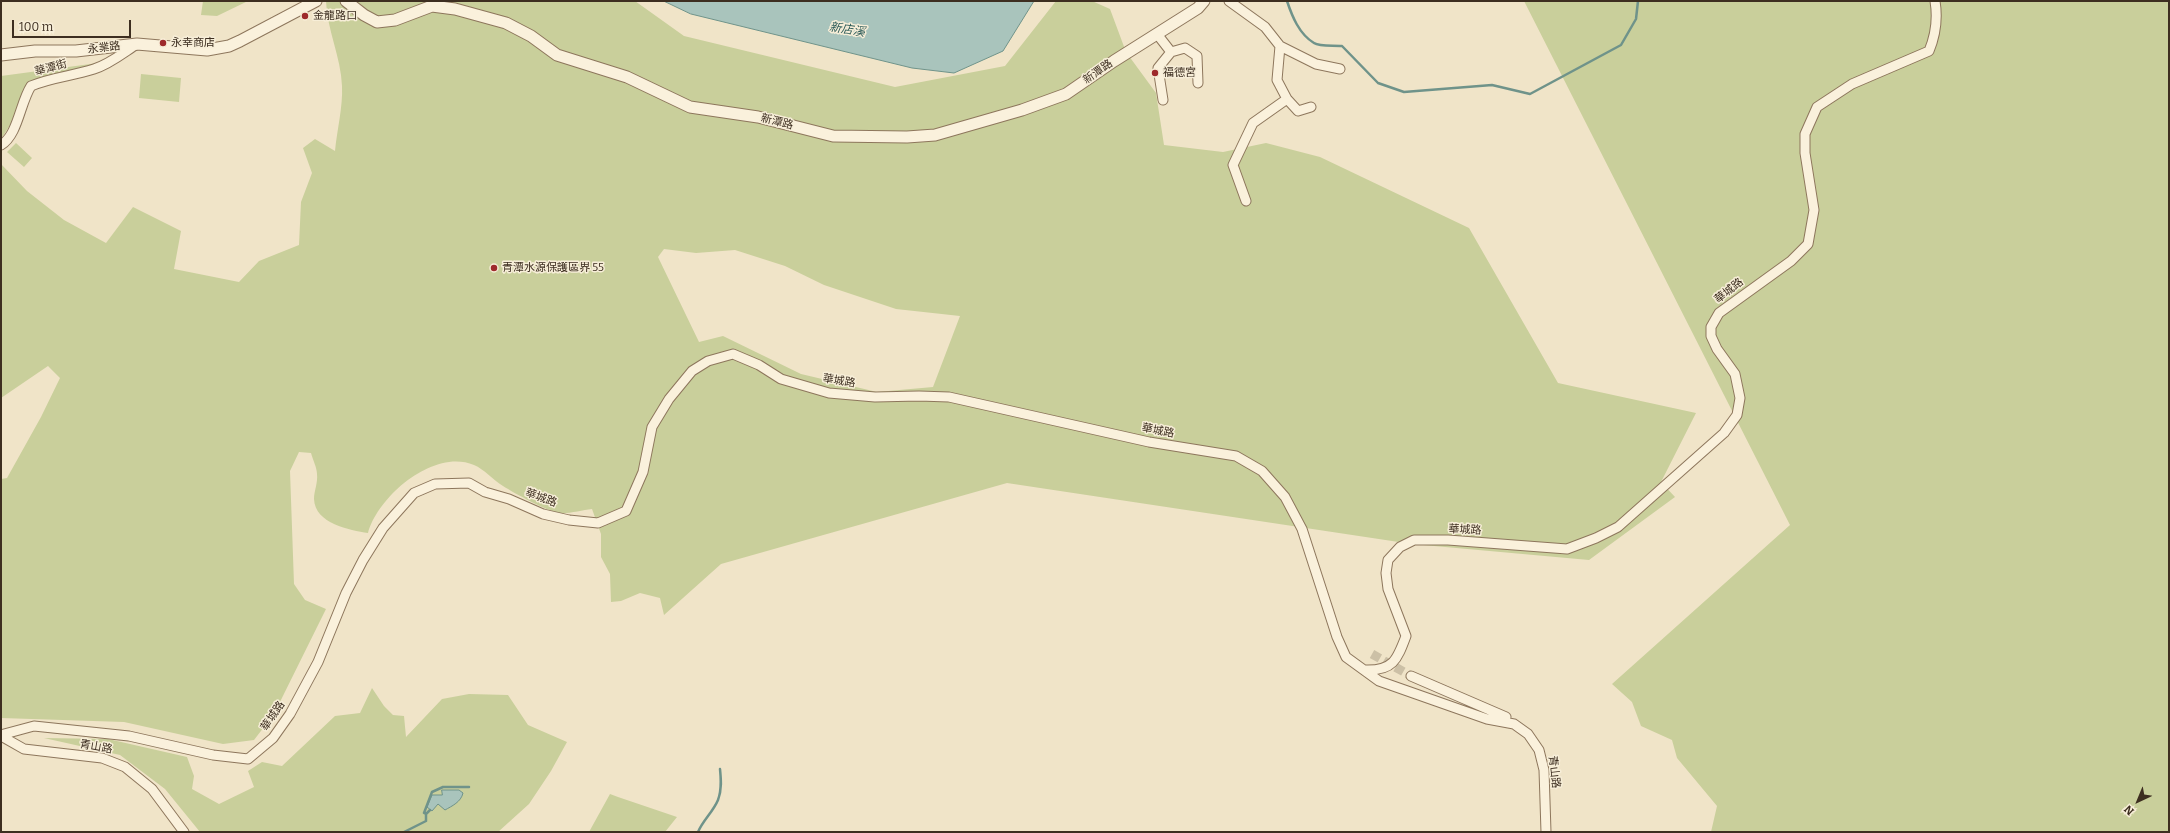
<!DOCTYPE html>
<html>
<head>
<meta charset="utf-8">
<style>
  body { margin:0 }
  #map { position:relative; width:2170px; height:833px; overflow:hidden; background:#f0e4c8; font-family:Bitter,serif }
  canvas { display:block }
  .frame { position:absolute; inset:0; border:2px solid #3d2e20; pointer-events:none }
  .north { position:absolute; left:2118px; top:781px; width:40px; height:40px; -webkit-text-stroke:3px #f7eed8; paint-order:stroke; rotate:224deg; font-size:11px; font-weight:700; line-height:16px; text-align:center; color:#3d2e20 }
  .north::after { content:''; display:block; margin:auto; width:14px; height:18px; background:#3d2e20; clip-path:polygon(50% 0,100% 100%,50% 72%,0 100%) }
  .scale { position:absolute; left:12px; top:20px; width:119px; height:18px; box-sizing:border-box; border:2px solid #3d2e20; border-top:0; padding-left:5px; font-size:12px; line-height:14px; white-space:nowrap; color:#3d2e20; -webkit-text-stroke:3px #f7eed8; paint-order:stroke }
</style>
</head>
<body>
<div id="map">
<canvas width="2170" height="833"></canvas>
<div class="frame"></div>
<div class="north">N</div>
<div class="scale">100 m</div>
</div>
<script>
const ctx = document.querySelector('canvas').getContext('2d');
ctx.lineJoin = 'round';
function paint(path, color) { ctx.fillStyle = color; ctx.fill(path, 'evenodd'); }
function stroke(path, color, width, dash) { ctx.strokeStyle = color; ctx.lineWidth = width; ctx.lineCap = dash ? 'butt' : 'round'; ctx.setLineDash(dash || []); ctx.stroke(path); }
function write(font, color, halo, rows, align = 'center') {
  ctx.font = font + ' Bitter,"Noto Sans TC",serif'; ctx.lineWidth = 3; ctx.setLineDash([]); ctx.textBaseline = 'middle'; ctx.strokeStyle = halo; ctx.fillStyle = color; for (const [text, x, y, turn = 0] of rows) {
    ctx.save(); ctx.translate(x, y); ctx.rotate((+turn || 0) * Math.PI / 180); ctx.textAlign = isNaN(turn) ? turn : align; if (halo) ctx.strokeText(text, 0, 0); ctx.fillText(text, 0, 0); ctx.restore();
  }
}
const green = new Path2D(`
  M203,1H248L217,16L201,15Z
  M326,1H635L684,36L895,87L1005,66L1056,1H1092L1110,9L1126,52L1156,93L1164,145L1223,152L1266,143L1320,157L1469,228L1558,383L1696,413L1661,482L1675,497L1589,560L1412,544L1007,483L721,564L664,615L660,598L640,593L621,601L611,602L610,574L601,557V534L592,509C582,510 569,514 559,513C547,511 514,493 503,486C493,480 484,469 474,465C434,448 378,496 368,533C350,530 315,524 314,499C314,491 318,483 317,474C317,468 313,460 311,453L299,452L290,471L294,584L305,600L326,609L274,714L254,740L223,744L124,722L1,718V479L7,478L41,417L60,378L48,366L1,398V164L27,191L64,220L106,243L133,207L181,231L174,269L239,282L259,261L299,245L301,202L312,173L303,148L315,139L335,151C337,130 343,107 342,86C341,57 327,30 326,1ZM664,249L696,253L735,250L785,266L824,285L896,309L960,316L933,387L877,392L801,374L723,336L699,342L658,257Z
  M1524,1H2169V832H1711L1717,806L1677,758L1672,740L1641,726L1632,702L1612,684L1790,525Z
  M98,63L84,77L35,87L1,139V76Z
  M141,74L181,78L179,102L139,98Z
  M16,143L32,158L24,167L7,152Z
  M372,688L384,706L393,715L404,716L406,737L442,699L469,694L508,695L528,725L567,742L551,771L529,804L498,832H200L165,789L120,755L44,738L108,739L187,757L194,776L192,789L219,804L254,787L248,771L262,762L282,766L335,716L360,713Z
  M610,794L618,797L677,817L665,832H589Z`);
const water = new Path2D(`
  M664,1H1034L1003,51L954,73L912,68L691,14Z
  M442,790H459L463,793C461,802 452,806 445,810L438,804L432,811L427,807L432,795H442Z`);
const stream = new Path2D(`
  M1287,1C1292,16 1299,34 1314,43C1320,47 1334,45 1342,46L1378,83L1404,92L1492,85L1530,94L1621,45L1636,19L1638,1
  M426,814L424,813L432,792L443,787H469
  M404,832L426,821V814L430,810
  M698,832C703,820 713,812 718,800C722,790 721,779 720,769`);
const minorTunnel = new Path2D(`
  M1372,654L1411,676`);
const minor = new Path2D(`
  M1229,1L1265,27L1280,46L1277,80L1287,99L1253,123L1233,165L1246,201
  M1157,34L1171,52L1185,48L1197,56L1198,83
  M1280,46L1316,64L1340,69
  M1287,99L1298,111L1311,107
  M1163,100L1158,68L1171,52
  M1,145C18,135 20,103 31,86C52,77 73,76 94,69C110,64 123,53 137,44
  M1365,670C1393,671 1397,660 1406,636L1388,589L1386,573L1388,560L1400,547L1414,540H1448L1567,549L1596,538L1618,527L1724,433L1737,415L1740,398L1735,374L1717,349L1711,336V327L1719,313L1791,261L1808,244L1814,210L1805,153V134L1817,107L1852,84L1929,51C1936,34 1938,19 1935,1
  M1411,676L1506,717
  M1,735L34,726L129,736L213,755L248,759L273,738L290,714L318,662L346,593L363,560L383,528L414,493L435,484L469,483L485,492L509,499L543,514L569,520L598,523L626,511L643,472L652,427L669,399L692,371L708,361L733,354L759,365L781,379L829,393L875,397L919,396L949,397L1149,442L1236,456L1262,471L1285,497L1302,529L1337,637L1346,657L1379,681L1487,719L1514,724L1528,734L1539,750L1544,770L1546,832
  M1,736L24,749L102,758L125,767L152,789L184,832`);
const tertiary = new Path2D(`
  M346,1L364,15L377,22L395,20L432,6L455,9L506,23L531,36L557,55L627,77L690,107L758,117L833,136L907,137L935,135L1022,110L1066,94L1114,61L1198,8L1204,1
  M1,55L35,51H76L137,44L207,50L229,46L240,41L316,1`);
const markers = [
  [305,16,4,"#9e2a2b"],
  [163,43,4,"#9e2a2b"],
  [1155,73,4,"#9e2a2b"],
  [494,268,4,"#9e2a2b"]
];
const poiNames = [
  ["金龍路口",313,16],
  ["永幸商店",171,43],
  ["福德宮",1163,73],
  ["青潭水源保護區界 55",502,268]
];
const streetNames = [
  ["永業路",104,48,-7],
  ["華潭街",51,68,-15],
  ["新潭路",1098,72,-35],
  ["新潭路",777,122,14],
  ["華城路",1729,291,-38],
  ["華城路",839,381,9],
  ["華城路",1158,431,11],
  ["華城路",541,498,20],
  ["華城路",1465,530,3],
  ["華城路",273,716,-56],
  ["青山路",96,747,10],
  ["青山路",1554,772,83]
];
const waterNames = [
  ["新店溪",847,30,9]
];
paint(green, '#c9cf9b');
paint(water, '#a9c4bc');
stroke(water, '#6f938a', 1);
stroke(stream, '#6f938a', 2.5);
stroke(minorTunnel, '#ccc0a6', 9, [9, 4.5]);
stroke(minor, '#8d765c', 11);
stroke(tertiary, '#8d765c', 13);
stroke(minor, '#faf1dc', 9);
stroke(tertiary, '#faf1dc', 11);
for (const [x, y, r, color] of markers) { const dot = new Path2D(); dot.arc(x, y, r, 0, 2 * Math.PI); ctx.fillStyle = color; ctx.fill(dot); stroke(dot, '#f7eed8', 1.5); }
write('11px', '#3d2e20', '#f7eed8', poiNames, 'left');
write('11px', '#3d2e20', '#f7eed8', streetNames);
write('italic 12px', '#2f5d5a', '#f7eed8', waterNames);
</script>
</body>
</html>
